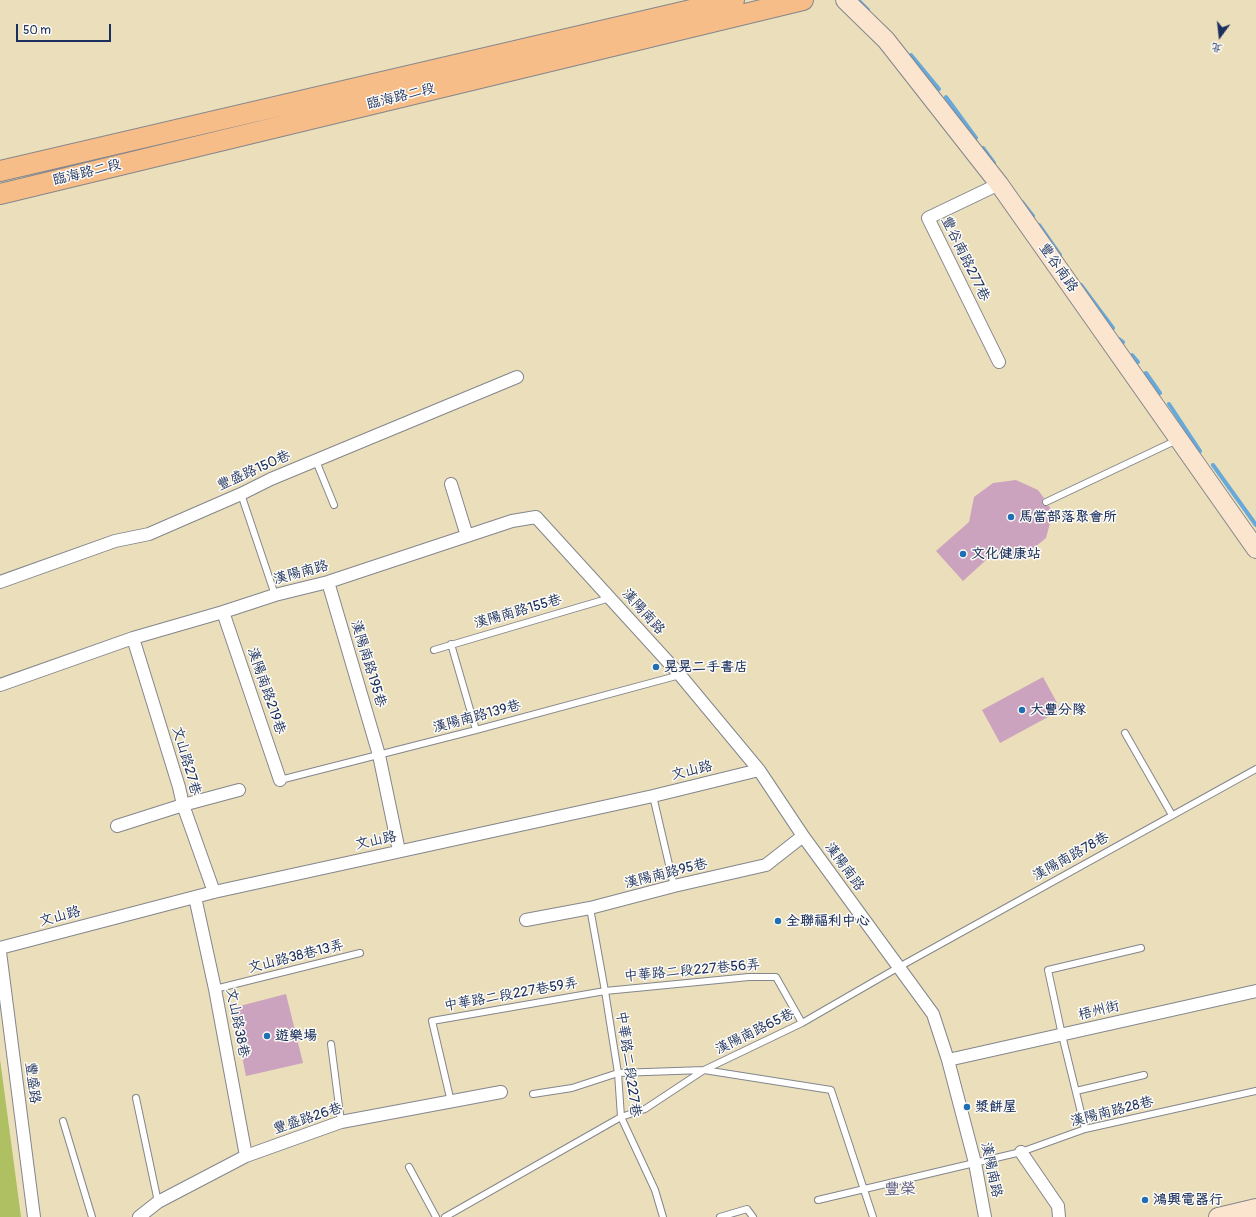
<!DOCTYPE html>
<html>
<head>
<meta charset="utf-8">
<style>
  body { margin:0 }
  #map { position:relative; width:1256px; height:1217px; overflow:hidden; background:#ebdeba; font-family:Pangolin,"LXGW WenKai TC",sans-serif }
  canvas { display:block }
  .north { position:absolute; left:1200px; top:16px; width:40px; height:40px; -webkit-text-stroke:3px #fdfcf7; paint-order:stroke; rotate:195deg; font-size:11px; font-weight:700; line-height:16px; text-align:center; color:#1b2f5e }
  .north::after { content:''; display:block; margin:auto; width:14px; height:18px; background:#1b2f5e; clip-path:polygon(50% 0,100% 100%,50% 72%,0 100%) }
  .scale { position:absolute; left:16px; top:24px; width:95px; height:18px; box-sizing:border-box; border:2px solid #1b2f5e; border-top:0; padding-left:5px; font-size:12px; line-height:14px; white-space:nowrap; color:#1b2f5e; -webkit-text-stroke:3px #fdfcf7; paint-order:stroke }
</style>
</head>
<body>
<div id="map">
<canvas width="1256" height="1217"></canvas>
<div class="north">北</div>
<div class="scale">50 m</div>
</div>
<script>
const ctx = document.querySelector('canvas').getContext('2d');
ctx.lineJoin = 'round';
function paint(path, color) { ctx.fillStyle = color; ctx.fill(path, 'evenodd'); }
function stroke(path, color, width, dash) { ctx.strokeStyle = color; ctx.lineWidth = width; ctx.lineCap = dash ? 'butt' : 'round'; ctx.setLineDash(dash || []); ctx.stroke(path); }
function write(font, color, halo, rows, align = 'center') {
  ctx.font = font + ' Pangolin,"LXGW WenKai TC",sans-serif'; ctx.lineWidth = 3; ctx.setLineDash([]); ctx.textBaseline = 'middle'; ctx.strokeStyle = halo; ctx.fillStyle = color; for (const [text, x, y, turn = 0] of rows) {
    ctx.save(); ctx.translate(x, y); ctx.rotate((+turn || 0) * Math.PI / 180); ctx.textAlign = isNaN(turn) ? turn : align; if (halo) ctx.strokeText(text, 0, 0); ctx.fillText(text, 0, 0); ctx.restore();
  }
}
const green = new Path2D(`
  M0,1059L21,1217H0Z`);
const stream = new Path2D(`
  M859,1L868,10
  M911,55L939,89
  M946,97L976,138
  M983,148L994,163
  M1022,202L1033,216
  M1039,225L1060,255
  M1081,285L1113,328
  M1119,339L1123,342
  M1132,355L1138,362
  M1146,373L1160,393
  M1169,404L1200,451
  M1213,465L1256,525`);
const building = new Path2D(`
  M1016,480L1038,490L1044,498L1042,501V504L1045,506H1049L1053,512L1046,538L1023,557L996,551L963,581L936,551L969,522L974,497L993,483Z
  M1043,677L1061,710L1000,743L982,710Z
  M286,994L303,1063L246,1076L232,1008Z`);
const lane = new Path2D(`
  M316,461L334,505
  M241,494L275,595
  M1046,502L1177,440
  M451,644L476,730
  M434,650L610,598
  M1125,733L1172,815
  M280,780L476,730L680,675
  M653,796L674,886
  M590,908L605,991L618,1073L621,1117L655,1190L663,1217
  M215,989L360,953
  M331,1044L341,1122
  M1076,1091L1144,1075
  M533,1094L572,1088L618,1073L704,1070L831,1090L873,1217
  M136,1098L158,1202
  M451,1102L432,1021L605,991L749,977H776L802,1023
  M63,1121L92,1217
  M1085,1129L1062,1035L1048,970L1141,948
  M409,1167L436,1217
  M818,1200L1021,1152L1085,1129L1256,1091
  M445,1217L621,1117L645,1109L704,1070L802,1023L899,967L1256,769
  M720,1217L747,1209L753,1217`);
const street = new Path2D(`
  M999,362L928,218L999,184
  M451,484L467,536
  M0,582L115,541L149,534L241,494L271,479L517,377
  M328,582L379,755L399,851
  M223,612L280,780
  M133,638L179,787L183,805L214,892
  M0,685L133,638L223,612L275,595L328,582L512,521L536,517L680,675L759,770L803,836L933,1014L948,1060L975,1163L985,1217
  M117,826L183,805L239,790
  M195,897L215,989L246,1156
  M526,920L590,908L674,886L766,865L803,836
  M0,948L214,892L653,796L759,770
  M0,952L34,1217
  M948,1060L1256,991
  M1021,1152L1058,1206L1059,1217
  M139,1217L158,1202L246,1156L341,1122L501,1092`);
const secondary = new Path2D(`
  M845,0L886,40L999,184L1256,549
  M1218,1217L1256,1208`);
const primary = new Path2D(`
  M0,171L734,0
  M0,194L803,0`);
const markers = [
  [1011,517,4,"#1f6fb2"],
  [963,554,4,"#1f6fb2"],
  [656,667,4,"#1f6fb2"],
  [1022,710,4,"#1f6fb2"],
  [778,921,4,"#1f6fb2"],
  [267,1036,4,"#1f6fb2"],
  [967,1107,4,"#1f6fb2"],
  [1145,1200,4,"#1f6fb2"]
];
const streetNames = [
  ["臨海路二段",401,97,-14],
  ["臨海路二段",87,173,-14],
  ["豐谷南路277巷",965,259,64],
  ["豐谷南路",1058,268,55],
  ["豐盛路150巷",254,471,-24],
  ["漢陽南路",301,573,-15],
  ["漢陽南路155巷",518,612,-16],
  ["漢陽南路",643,612,48],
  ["漢陽南路195巷",368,664,73],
  ["漢陽南路219巷",266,691,71],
  ["漢陽南路139巷",477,717,-15],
  ["文山路27巷",186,761,74],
  ["文山路",692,771,-13],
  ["文山路",376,841,-12],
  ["漢陽南路78巷",1071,857,-29],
  ["漢陽南路",844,867,54],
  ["漢陽南路95巷",666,874,-14],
  ["文山路",60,917,-15],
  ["文山路38巷13弄",296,957,-14],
  ["中華路二段227巷56弄",692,971,-5],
  ["中華路二段227巷59弄",511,995,-10],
  ["梧州街",1099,1011,-13],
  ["文山路38巷",237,1023,79],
  ["漢陽南路65巷",755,1032,-26],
  ["中華路二段227巷",628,1064,82],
  ["豐盛路",32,1083,83],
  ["漢陽南路28巷",1112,1112,-14],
  ["豐盛路26巷",308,1119,-18],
  ["漢陽南路",991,1170,78]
];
const poiNames = [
  ["馬當部落聚會所",1019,517],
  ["文化健康站",971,554],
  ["晃晃二手書店",664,667],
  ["大豐分隊",1030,710],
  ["全聯福利中心",786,921],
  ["遊樂場",275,1036],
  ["漿餅屋",975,1107],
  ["鴻興電器行",1153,1200]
];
const quarterNames = [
  ["豐榮",900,1190]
];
paint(green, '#afc063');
stroke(stream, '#67a9db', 4);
paint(building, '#cba3bf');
stroke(lane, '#83868c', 8);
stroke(street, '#83868c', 14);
stroke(secondary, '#83868c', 20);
stroke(primary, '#83868c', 22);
stroke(lane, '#fff', 6);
stroke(street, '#fff', 12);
stroke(secondary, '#fce5cf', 18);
stroke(primary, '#f7bd88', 20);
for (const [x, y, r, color] of markers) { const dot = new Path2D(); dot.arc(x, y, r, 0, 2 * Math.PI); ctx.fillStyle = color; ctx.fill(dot); stroke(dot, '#fdfcf7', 1.5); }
write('14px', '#1b2f5e', '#fdfcf7', streetNames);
write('bold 14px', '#1b2f5e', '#fdfcf7', poiNames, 'left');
write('16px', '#595880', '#fdfcf7', quarterNames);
</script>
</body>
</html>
